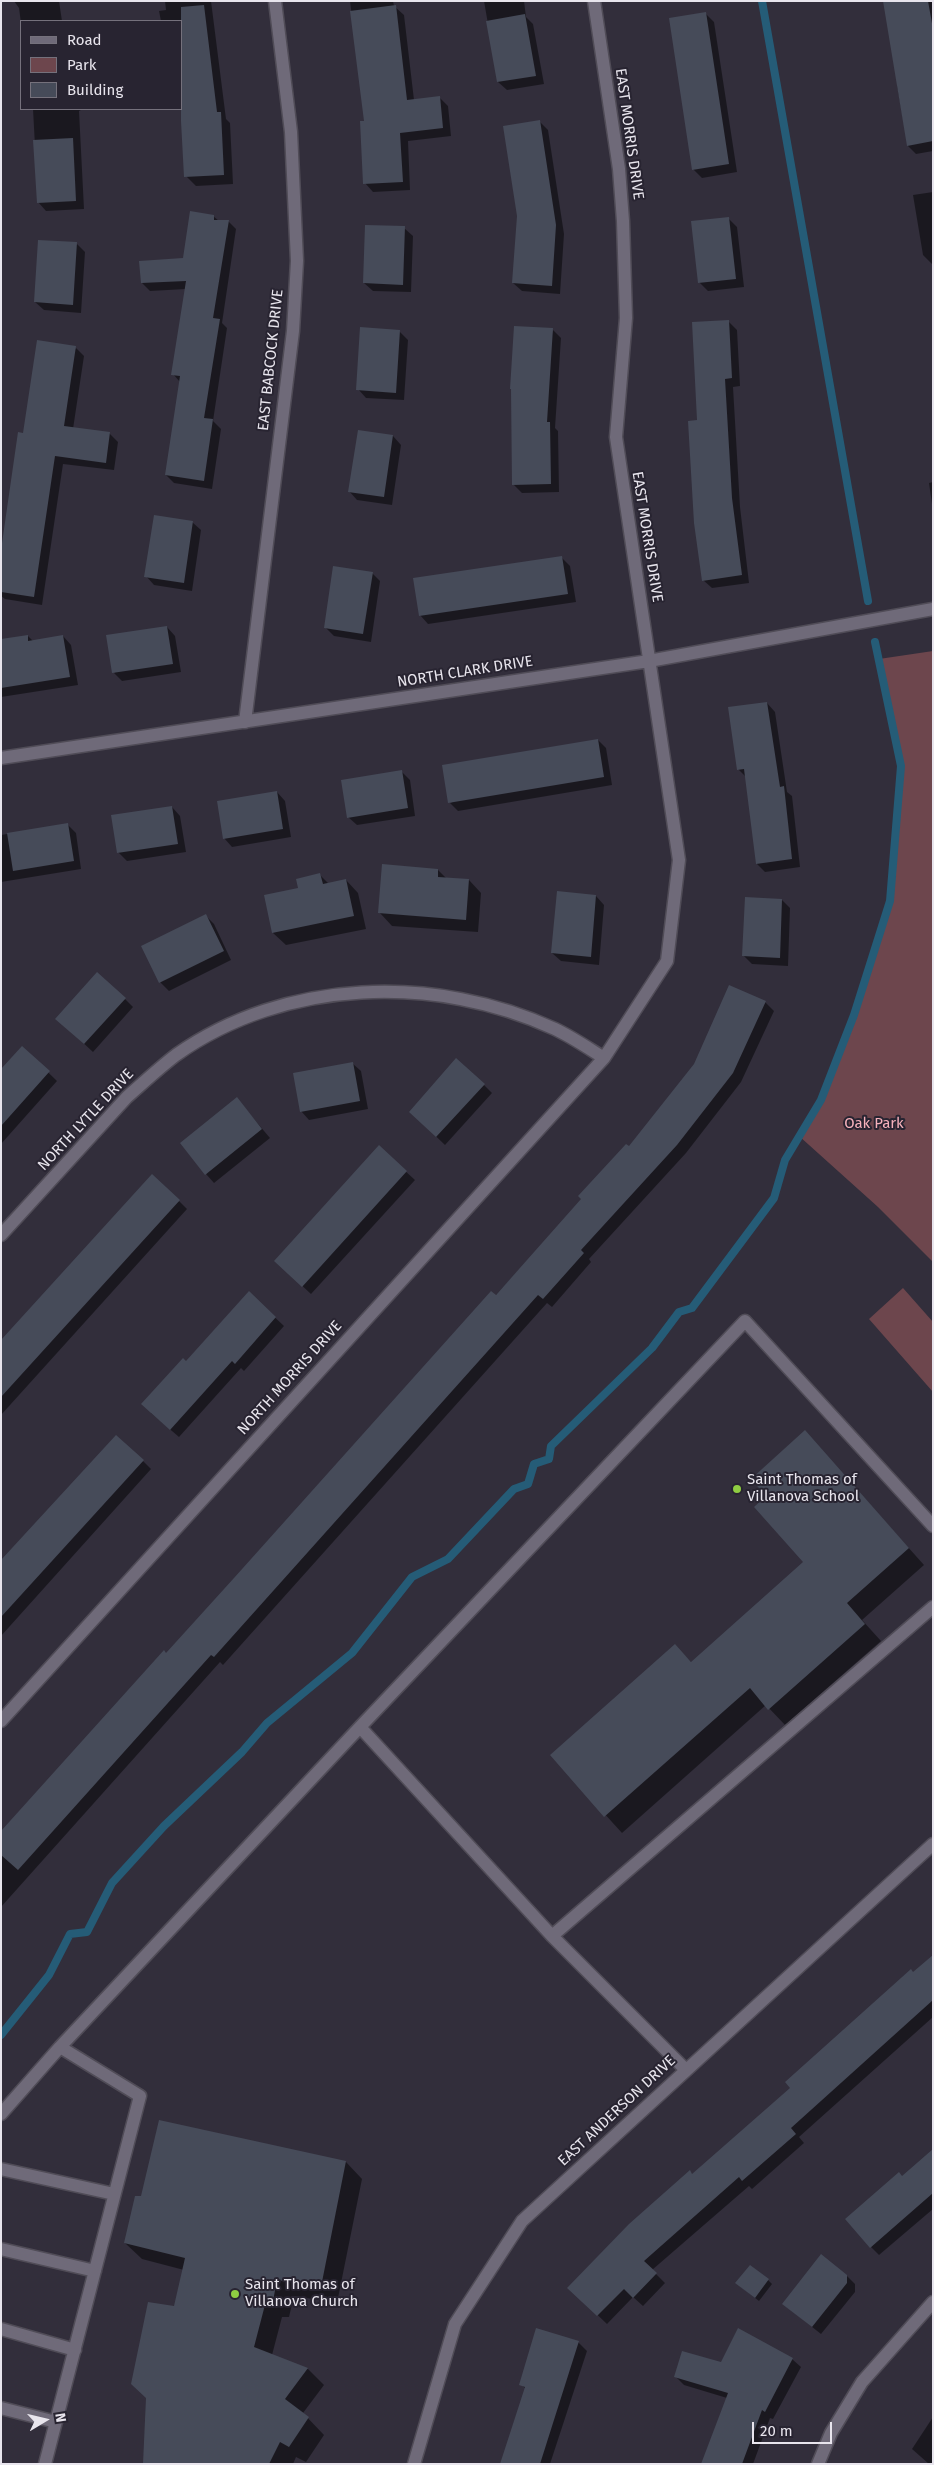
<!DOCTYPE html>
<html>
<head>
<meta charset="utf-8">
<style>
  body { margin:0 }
  #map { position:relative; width:934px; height:2465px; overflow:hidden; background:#322e3b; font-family:"Fira Sans",sans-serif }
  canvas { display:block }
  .frame { position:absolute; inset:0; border:2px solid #e8e5ed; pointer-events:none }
  .legend { position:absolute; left:20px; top:20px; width:162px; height:90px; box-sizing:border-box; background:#282431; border:1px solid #75717c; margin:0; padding:6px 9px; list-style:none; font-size:15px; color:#e8e5ed }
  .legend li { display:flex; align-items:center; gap:10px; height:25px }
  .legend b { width:25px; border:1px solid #75717c }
  .north { position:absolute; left:20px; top:2395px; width:50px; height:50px; -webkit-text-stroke:4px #282431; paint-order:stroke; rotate:81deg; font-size:14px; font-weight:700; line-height:20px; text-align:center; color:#e8e5ed }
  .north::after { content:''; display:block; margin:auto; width:18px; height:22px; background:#e8e5ed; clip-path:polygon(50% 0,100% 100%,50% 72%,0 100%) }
  .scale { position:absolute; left:752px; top:2422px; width:80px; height:22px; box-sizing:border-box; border:2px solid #e8e5ed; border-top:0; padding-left:6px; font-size:15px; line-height:18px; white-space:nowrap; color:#e8e5ed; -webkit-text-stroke:4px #282431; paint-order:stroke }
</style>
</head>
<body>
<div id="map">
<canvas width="934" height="2465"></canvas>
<div class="frame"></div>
<ul class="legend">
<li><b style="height:6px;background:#6f6a79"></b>Road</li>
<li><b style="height:14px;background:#6d464d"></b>Park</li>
<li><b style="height:14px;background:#464b59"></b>Building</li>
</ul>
<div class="north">N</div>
<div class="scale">20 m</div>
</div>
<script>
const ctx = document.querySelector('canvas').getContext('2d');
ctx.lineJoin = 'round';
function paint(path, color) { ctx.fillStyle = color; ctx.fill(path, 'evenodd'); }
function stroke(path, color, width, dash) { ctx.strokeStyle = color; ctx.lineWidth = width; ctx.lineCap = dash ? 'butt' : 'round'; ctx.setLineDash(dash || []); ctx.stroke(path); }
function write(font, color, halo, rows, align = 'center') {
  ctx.font = font + ' "Fira Sans",sans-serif'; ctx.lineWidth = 4; ctx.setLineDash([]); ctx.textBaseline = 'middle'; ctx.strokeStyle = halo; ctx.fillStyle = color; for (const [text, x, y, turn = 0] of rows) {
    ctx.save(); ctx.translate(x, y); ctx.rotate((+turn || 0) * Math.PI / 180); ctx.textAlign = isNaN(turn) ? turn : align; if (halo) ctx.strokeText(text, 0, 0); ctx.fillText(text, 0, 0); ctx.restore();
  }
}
const green = new Path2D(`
  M933,651V1262L878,1207L799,1136L821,1100L854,1015L890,901L901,766L879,659Z
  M903,1288L933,1322V1392L869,1319Z`);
const shadow = new Path2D(`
  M14,1H59L62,21H21V23L19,8Z
  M165,1H211L226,119L230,123L233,184L196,186L186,176L181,21H161L159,11L166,10Z
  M350,1H393L394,6L404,15L414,100L439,97L448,106L451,136L408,141L410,190L373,192L365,183V122Z
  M484,1H524L526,17L533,24L544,84L507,90L498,82Z
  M884,1H933V151L916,154L908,146L897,85H900Z
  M705,13L714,22L737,172L702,178L693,169Z
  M33,109H83L79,111L84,209L46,211L38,202Z
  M540,122L548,130L564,234L560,294L522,291L513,283Z
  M933,192V264H932L923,255L913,195Z
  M213,216L219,221H228L236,229L222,323L227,328L213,421L221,429L212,489L174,483L166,475L180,382L173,374L186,289L150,291L142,283L184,259Z
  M728,218L737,227L744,287L708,291L699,282Z
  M404,228L413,236L411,292L373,291L364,283Z
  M77,244L85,252L81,313L44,310L35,302Z
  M728,321L737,330L740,386L733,387L740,507L749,583L712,588L703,580L699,421Z
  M553,330L561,338L555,428L558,431L559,492L522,493L513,484Z
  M399,331L408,340L404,400L366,398L358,389Z
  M76,348L84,356L73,429L109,433L118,442L114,470L63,464L42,605L5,599L1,596V557L24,434Z
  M359,431L393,436L401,445L392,505L357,500L349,491Z
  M933,482V511L929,483Z
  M192,522L201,530L192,591L154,585L146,576Z
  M562,558L570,566L576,602L428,624L420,615Z
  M372,573L380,581L371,642L334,636L325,627Z
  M167,627L175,636L181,672L122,681L114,673Z
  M28,636L33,641L63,636L71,645L78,685L1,697V640Z
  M767,703L775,712L787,792L792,796L800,867L765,872L757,864L746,777L738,769Z
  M598,740L606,748L612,785L458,811L450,803Z
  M401,771L410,780L415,816L357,825L348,817Z
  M277,792L285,801L291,837L232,847L224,838Z
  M172,807L180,816L186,852L127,861L118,852Z
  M67,824L76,833L81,869L1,882V835Z
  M438,870L446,878L469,880L481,893L478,932L392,926L380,913Z
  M320,875L329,884L346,880L358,893L366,929L286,945L273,933L300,889Z
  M558,893L596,896L604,905L599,965L561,961L552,953Z
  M782,900L790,908L788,966L752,964L743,955Z
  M206,916L214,924L231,960L169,991L160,982Z
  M125,999L133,1007L93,1052L66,1027Z
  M765,1002L774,1011L741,1082L686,1153L589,1259L591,1262L552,1307L547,1303L223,1665L220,1662L1,1907V1834Z
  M22,1047L57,1081L1,1144V1071Z
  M352,1063L361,1071L368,1109L309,1120L301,1111Z
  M484,1085L492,1093L445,1145L419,1120Z
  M237,1099L270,1138L214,1183L206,1174Z
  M379,1147L415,1180L311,1294L284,1269Z
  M179,1201L187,1209L1,1415V1342Z
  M249,1293L284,1326L244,1371L241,1368L179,1437L151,1413L186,1363Z
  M805,1432L924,1565L862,1620L881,1641L785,1725L766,1705L622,1833L551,1755L675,1646L692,1663L805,1562L768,1496Z
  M143,1461L151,1469L1,1636V1563Z
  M933,1957V2017L799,2137L804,2143L752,2189L749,2186L652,2270L665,2283L643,2306L633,2297L607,2324L569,2288L791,2089Z
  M933,2151V2209L879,2255L871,2247Z
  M346,2162L362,2179L337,2303L294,2296L289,2317H282L272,2355L308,2369L324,2385L303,2413L324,2435L306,2462L296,2457L293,2464H144L184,2270L142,2259L125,2243Z
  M846,2275L855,2284V2292L821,2334L783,2304Z
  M768,2280L772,2284L759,2301L741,2287Z
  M578,2342L587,2351L550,2464H502L526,2389L521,2384Z
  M792,2359L801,2367L773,2419L770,2418L753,2464H703L727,2398L684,2385L676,2377L721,2363Z
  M933,2417V2464H929L912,2449Z`);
const stream = new Path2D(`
  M762,1L868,601
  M1,2035L49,1975L70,1934L87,1932L112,1883L164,1826L242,1752L267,1723L352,1653L412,1577L448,1559L514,1489L528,1484L534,1464L549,1459L551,1446L652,1348L679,1312L692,1308L774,1198L785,1160L821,1100L854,1015L890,901L901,766L875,642`);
const building = new Path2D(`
  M883,1H928L933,29V141L907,146Z
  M204,5L217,112H221L224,175L184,177L181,121V7Z
  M396,5L407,100L440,96L443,128L400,133L403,182L363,184L360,121H364L350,11Z
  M706,12L729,164L692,170L669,18Z
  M525,14L536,76L497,82L486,21Z
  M540,120L556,225L552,286L512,283L517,216L503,126Z
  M73,138L76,201L37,203L33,140Z
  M190,211L214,215V220H229L213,318L220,319L204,418L213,419L204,481L165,475L180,376L171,375L186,281L141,283L139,261L183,258Z
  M729,217L736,279L698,283L691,221Z
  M365,225L405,226L403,285L363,283Z
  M38,240L77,242L73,305L34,302Z
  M729,320L732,378L725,379L732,498L742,575L702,581L694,523L688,421L697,420L692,322Z
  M514,326L553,328L547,422H550L551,484L512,485L511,389H510Z
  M360,327L400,330L396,393L356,390Z
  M37,340L76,346L64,426L110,432L106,463L55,456L34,597L1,592V550L18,432L23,433Z
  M358,430L393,435L384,497L348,492Z
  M154,515L193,521L184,583L144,577Z
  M562,556L568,594L419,616L413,578Z
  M333,566L373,572L363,634L324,628Z
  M167,626L173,664L112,673L106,635Z
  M28,635V641L63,635L70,677L1,688V639Z
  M767,702L780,787L784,786L792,859L756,864L744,769L737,770L728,707Z
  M598,739L604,777L448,803L442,765Z
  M402,770L408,808L347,818L341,780Z
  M277,791L283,829L223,839L217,801Z
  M172,806L178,844L117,853L111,815Z
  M68,823L74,861L13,871L7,833Z
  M382,864L438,869V877L469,879L466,920L378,913Z
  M320,873L323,884L346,879L354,916L272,933L264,895L298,888L296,879Z
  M557,891L596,895L591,957L551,953Z
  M745,897L782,899L780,958L742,956Z
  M206,914L224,951L159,983L141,946Z
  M97,972L126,998L84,1044L55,1019Z
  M729,985L766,1001L733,1073L677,1145L581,1250L584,1253L543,1299L538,1295L214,1657L211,1655L18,1870L1,1855V1831L164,1650L166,1653L234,1578L491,1291L496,1295L581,1199L578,1196L626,1144L629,1146L694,1064Z
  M22,1046L50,1071L1,1126V1069Z
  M456,1058L485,1084L436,1137L409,1112Z
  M353,1062L360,1101L300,1112L293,1073Z
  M237,1097L262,1129L205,1175L180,1143Z
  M379,1145L407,1171L302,1287L274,1261Z
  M152,1174L180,1200L1,1397V1340Z
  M249,1291L276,1317L235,1364L232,1361L170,1430L141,1404L183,1358L186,1361Z
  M805,1430L909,1548L847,1603L865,1624L768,1710L750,1688L604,1817L550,1755L675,1644L691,1662L803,1562L754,1507L766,1496L751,1479Z
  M116,1435L144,1460L1,1617V1560Z
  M933,1955V2000L791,2128L796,2134L742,2181L739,2177L644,2261L657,2273L633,2298L624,2289L597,2316L567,2288L629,2224L690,2170L692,2174L790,2088L785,2082L911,1969L913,1972Z
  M159,2120L346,2161L321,2287L277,2280L273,2301H266L254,2347L308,2368L285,2399L309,2417L289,2447L280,2442L269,2464H143L146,2398L131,2384L148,2302L174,2306L185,2258L124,2243L135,2196H141Z
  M933,2149V2193L870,2248L845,2219L899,2172L902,2176Z
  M821,2254L847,2275V2283L812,2327L782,2304Z
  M750,2265L769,2279L755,2298L735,2283Z
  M536,2328L579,2341L540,2464H500L525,2387L519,2385Z
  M738,2328L793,2358L765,2412L762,2410L742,2464H701L728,2393L674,2377L682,2351L721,2362Z`);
const minor = new Path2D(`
  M245,722L293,331L297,261L291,132L275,1
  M1,758L649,661L933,609
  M1,1235L127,1097C143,1083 159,1068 176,1055C285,978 436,974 555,1029C572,1037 588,1048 604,1058
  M1,1721L604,1058L667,961L679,860L616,437L626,318L623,221L619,169L594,1
  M360,1727L552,1936L685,2069
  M552,1936L933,1607
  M1,2114L60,2047L360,1727L745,1321L933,1526
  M1,2169L114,2194
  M1,2249L95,2271
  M1,2329L75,2350
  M1,2408L56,2422
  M45,2464L140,2096L60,2047
  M414,2464L455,2324L522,2221L933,1844
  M818,2464L831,2433L862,2382L933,2302`);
const markers = [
  [737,1489,5,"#8fcd42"],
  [235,2294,5,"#8fcd42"]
];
const streetNames = [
  ["EAST MORRIS DRIVE",629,134,82],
  ["EAST BABCOCK DRIVE",271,360,-84],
  ["EAST MORRIS DRIVE",647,537,81],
  ["NORTH CLARK DRIVE",465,672,-9],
  ["NORTH LYTLE DRIVE",86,1120,-47],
  ["NORTH MORRIS DRIVE",290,1378,-48],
  ["EAST ANDERSON DRIVE",617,2111,-43]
];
const parkNames = [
  ["Oak Park",874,1124]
];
const poiNames = [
  ["Saint Thomas of",747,1480],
  ["Villanova School",747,1497],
  ["Saint Thomas of",245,2285],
  ["Villanova Church",245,2302]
];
paint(green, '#6d464d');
paint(shadow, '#0007');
stroke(stream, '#255c77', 8);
paint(building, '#464b59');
stroke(minor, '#504c57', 15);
stroke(minor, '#6f6a79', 12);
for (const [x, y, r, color] of markers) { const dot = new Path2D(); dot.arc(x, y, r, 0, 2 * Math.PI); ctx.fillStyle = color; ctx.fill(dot); stroke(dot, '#282431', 2); }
write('15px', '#e8e5ed', '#282431', streetNames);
write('15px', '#f6b1bb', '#282431', parkNames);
write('15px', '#e8e5ed', '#282431', poiNames, 'left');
</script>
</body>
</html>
